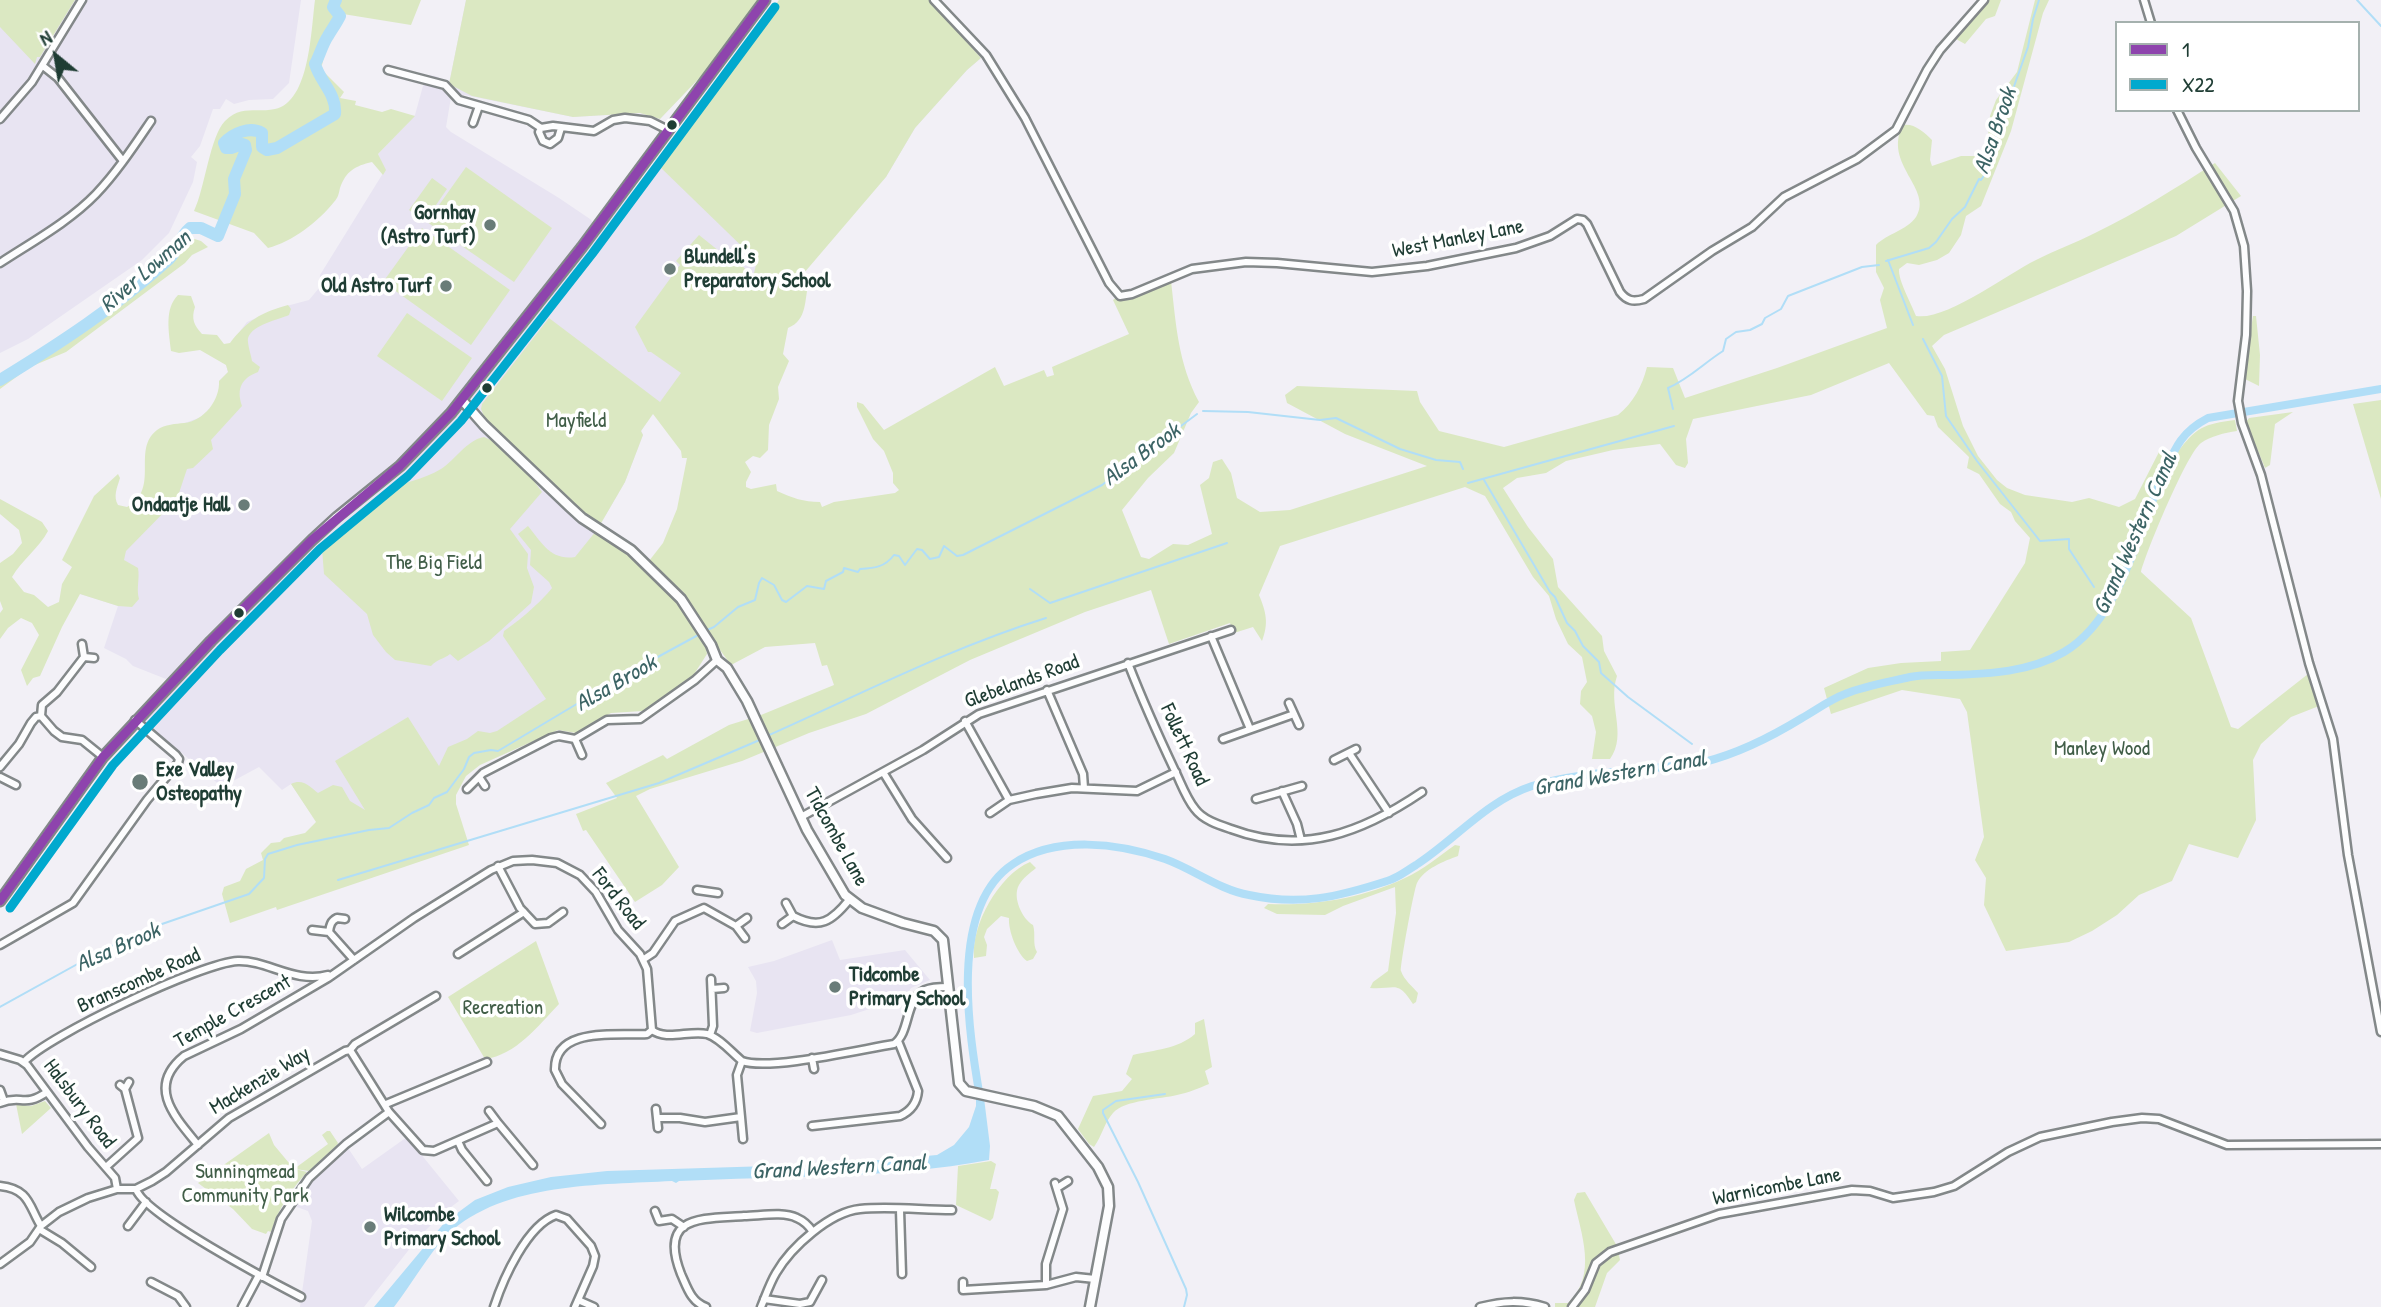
<!DOCTYPE html>
<html>
<head>
<meta charset="utf-8">
<style>
  body { margin:0 }
  #map { position:relative; width:2381px; height:1307px; overflow:hidden; background:#f2f0f6; font-family:"Patrick Hand",sans-serif }
  canvas { display:block }
  .legend { position:absolute; left:2115px; top:21px; width:245px; height:91px; box-sizing:border-box; background:#fff; border:2px solid #a5b1ae; margin:0; padding:9px 12px; list-style:none; font-size:21px; color:#1f3d34 }
  .legend li { display:flex; align-items:center; gap:14px; height:35px }
  .legend b { width:35px; border:2px solid #a5b1ae }
  .north { position:absolute; left:21px; top:21px; width:70px; height:70px; -webkit-text-stroke:5px #fff; paint-order:stroke; rotate:330deg; font-size:19px; font-weight:700; line-height:28px; text-align:center; color:#1f3d34 }
  .north::after { content:''; display:block; margin:auto; width:24px; height:32px; background:#1f3d34; clip-path:polygon(50% 0,100% 100%,50% 72%,0 100%) }
</style>
</head>
<body>
<div id="map">
<canvas width="2381" height="1307"></canvas>
<ul class="legend">
<li><b style="height:9px;background:#8e44ad"></b>1</li>
<li><b style="height:9px;background:#00a9ce"></b>X22</li>
</ul>
<div class="north">N</div>
</div>
<script>
const ctx = document.querySelector('canvas').getContext('2d');
ctx.lineJoin = 'round';
function paint(path, color) { ctx.fillStyle = color; ctx.fill(path, 'evenodd'); }
function stroke(path, color, width, dash) { ctx.strokeStyle = color; ctx.lineWidth = width; ctx.lineCap = dash ? 'butt' : 'round'; ctx.setLineDash(dash || []); ctx.stroke(path); }
function write(font, color, halo, rows, align = 'center') {
  ctx.font = font + ' "Patrick Hand",sans-serif'; ctx.lineWidth = 7; ctx.setLineDash([]); ctx.textBaseline = 'middle'; ctx.strokeStyle = halo; ctx.fillStyle = color; for (const [text, x, y, turn = 0] of rows) {
    ctx.save(); ctx.translate(x, y); ctx.rotate((+turn || 0) * Math.PI / 180); ctx.textAlign = isNaN(turn) ? turn : align; if (halo) ctx.strokeText(text, 0, 0); ctx.fillText(text, 0, 0); ctx.restore();
  }
}
const built = new Path2D(`
  M0,0H301L289,83L273,99L249,100L234,104L226,99L220,109H213L200,146L191,157L197,162L193,182L169,233L142,260L28,339L0,353Z
  M466,0H758L706,71L660,119L640,113L573,117L465,95L451,97L446,127L451,132L559,198L590,219L601,231L634,189L658,165L779,0H929L981,58L967,70L915,128L886,177L659,403L641,431L643,435L625,482L600,525L550,704L326,836L291,784L282,790L259,767L222,787L143,720L175,687L166,679L133,666L126,659L104,648L118,606L80,594L142,500L185,423L201,417L212,406L220,391L219,381L228,372L226,365L219,359L247,322L279,308L309,300L319,288L320,275L385,170L378,154L415,115L426,75L436,76L449,84Z
  M832,940L840,960L905,950L930,980L911,988L905,997L902,995L888,1001V1003L851,1015L757,1033L750,1031L757,993L756,981L748,967L774,961Z
  M407,1137L459,1201L443,1213L418,1238L364,1307H300L312,1221L308,1211L294,1206L315,1178L348,1148L362,1169Z`);
const green = new Path2D(`
  M0,0H75L40,57H37L35,64L0,27Z
  M315,0H421L411,25L343,14L325,53L321,69L344,92L340,98L356,101L355,105L382,112L391,109L415,116L378,154L386,170L383,175L372,162C355,166 346,171 340,188C339,193 338,198 334,202C318,222 292,242 268,248L254,233L194,211C205,188 210,136 225,121C241,105 256,113 275,109C310,102 311,29 315,0Z
  M466,0H758L706,71L660,119L640,113L573,117L472,96L449,84Z
  M779,0H929L981,58L967,70L915,128L886,177L804,273L809,282C804,299 808,320 788,328L783,354L789,361L778,387L779,399L769,425L768,450L760,458L753,456L745,462L751,472L746,482V487L751,489L776,484L777,491C793,498 803,502 820,502L822,507L834,502L895,493L899,490L893,483V473L884,451L873,439L857,407V402L863,404L884,430L995,367L1004,386L1044,370L1047,377L1054,375L1052,367L1129,334L1113,300L1117,297H1134L1171,281C1176,324 1178,363 1199,402L1191,413L1174,453L1148,478L1122,510L1141,557L1149,559L1173,544L1188,545L1212,534L1200,485L1209,478L1213,462L1222,459L1231,473L1237,498L1260,512L1290,510L1427,466L1345,434L1287,403L1285,395L1297,386L1417,391L1420,402L1439,431L1504,447L1618,415C1634,402 1642,386 1647,367L1673,368L1685,398L1777,368L1887,328L1880,300L1884,288L1876,272V245C1888,233 1906,231 1916,217C1934,189 1882,164 1903,125C1914,123 1924,132 1932,140L1930,160L1932,166L1961,156H1974L1983,150L1988,137L1990,116L1996,100L2017,72L2035,0H2049L2043,13L2011,131L1981,206L1966,216L1961,235L1949,253L1937,260L1919,265L1907,263L1899,269C1898,280 1911,303 1916,316C1946,321 2007,274 2036,260C2055,250 2076,243 2095,233C2136,213 2176,188 2215,163L2241,196L2176,236L1944,335L1932,346L1945,369L1963,426L1978,456L1997,480L2007,488L2025,495L2072,502L2089,498L2119,507L2135,499L2161,448L2177,453C2196,427 2204,424 2235,420L2237,431C2224,433 2211,436 2201,443C2187,453 2146,552 2141,572L2191,618L2231,727L2238,729L2308,674L2319,706L2291,717L2261,744L2253,760L2256,820L2238,858L2189,844L2172,881L2139,895L2117,915L2092,931L2069,942L2006,951L1984,905L1986,878L1975,860L1984,837L1967,712L1960,699L1902,690L1831,714L1824,688L1868,668L1901,663L1941,661V652L1970,650L2025,563L2030,538L2015,521L2011,512L2000,504L1979,474L1967,468L1969,457L1938,427L1934,416L1927,415L1889,363L1811,395L1693,419L1686,439L1688,463L1685,468L1676,465L1660,444L1613,450L1566,461L1546,473L1517,478L1503,488L1528,527L1553,559L1558,587L1602,636L1604,651L1617,676C1607,705 1628,734 1610,759H1592L1596,732L1592,716L1580,704L1581,691L1587,682L1582,657L1568,644L1556,619L1549,596L1533,577L1485,496L1465,487L1280,546L1259,595C1266,612 1269,623 1262,641L1253,627L1234,633L1230,623L1169,644L1151,590L1085,612L970,660L866,714L809,733L742,761L650,789L636,796L679,867L662,885L635,902L586,830L583,831L576,814L617,798L606,783L663,755L667,759L729,725L761,715L834,685L827,665L822,666L815,643L765,647L731,665L704,628L684,593L649,561L663,543L677,509L687,458H682L681,451L653,414L641,431L643,435L625,482L600,525L583,515L487,423L481,409L482,404L549,318L660,402L681,373L651,352H648L635,327L680,265L676,261L699,235L719,251L724,247L753,277L757,261L658,165Z
  M1988,0H2001L1995,16L1986,19L1965,44L1956,39L1957,34Z
  M466,167L552,228L514,282L427,222Z
  M432,178L447,189L425,221L409,210Z
  M422,228L510,290L471,345L383,282Z
  M188,237L201,241L208,247L192,255L185,263L66,352L30,367L0,389V382C56,352 123,306 169,263C177,255 180,245 188,237Z
  M178,295L191,296L195,307C191,319 194,325 202,334L217,335L224,344L230,343C248,320 260,313 288,305L291,309L289,315C278,320 253,324 248,338C247,343 251,355 252,361L260,367L258,372C242,378 236,388 242,406L211,440L213,449L193,468L187,469L177,499L126,551L124,560L138,568C140,579 136,588 139,599L132,607L118,606L80,594L62,627L40,676L33,678L27,686L21,670L39,635L32,623L21,618L8,628L0,639V613L3,609L0,601V563L13,554L22,543L19,530L0,514V499L42,522L48,531C39,548 22,560 12,577L24,592L34,595L48,607L59,602L62,584L72,567L62,560L94,496L118,474L120,478C117,488 113,496 118,505L127,507C161,488 131,450 157,430C165,424 176,424 184,423C204,421 220,400 219,381L228,372L226,365L200,350L179,353L171,351C169,332 164,309 178,295Z
  M407,313L472,358L442,401L377,356Z
  M2253,316H2256L2260,355L2259,386L2243,378Z
  M2381,400V499L2353,404Z
  M2293,412L2275,424L2270,465L2265,468L2246,422L2249,418Z
  M484,437L491,440L534,481L542,492L510,529L528,554L527,568L534,587L531,603L489,641L458,661L450,654C444,659 437,659 431,666L395,660L386,652L373,635L367,614L324,574L322,549C329,537 373,497 385,491C403,482 423,480 441,469C455,460 467,440 484,437Z
  M528,526C541,542 551,561 575,557L596,531C624,549 707,620 707,654L691,679L643,711L611,713L576,733L558,730L480,765L466,776L456,795V804L469,845L277,910L276,907L230,923L222,894L224,887L240,881L246,869L263,860L261,853L271,843L280,842L284,838L305,833L316,822L291,784C303,778 310,787 318,793L333,785L342,787L350,801L365,810L335,761L408,717L439,766L448,747L467,739L478,731L490,733L497,731L546,699L503,636L504,631C519,621 541,602 552,588L549,582L530,565L531,550L518,534Z
  M1455,845L1460,846L1458,856C1444,861 1424,869 1417,883C1414,889 1400,966 1401,971C1404,980 1413,987 1418,993L1416,1002L1413,1004C1397,979 1395,990 1370,988L1373,982L1388,971L1396,913L1395,887L1343,906L1325,915L1277,914L1264,908L1268,904C1314,906 1364,898 1405,878C1423,870 1439,856 1455,845Z
  M1030,862L1036,868C1030,873 1023,878 1019,885C1012,897 1022,919 1033,925C1036,934 1032,944 1037,952L1033,959L1027,961C1017,954 1008,930 1009,918L1001,916L987,929L984,937L987,945L986,956L974,958C971,925 999,875 1030,862Z
  M536,941L559,1004C538,1026 516,1055 485,1059L448,997Z
  M1204,1019L1212,1067L1205,1071L1209,1084C1199,1088 1188,1093 1177,1095C1161,1099 1124,1100 1113,1113C1104,1123 1102,1136 1094,1147L1089,1144L1078,1129L1093,1096L1122,1091L1132,1079L1126,1074L1133,1055C1154,1050 1178,1049 1195,1034V1023Z
  M45,1101L51,1108L22,1134L16,1104L31,1106Z
  M327,1131H330L338,1143L337,1145L309,1171L295,1169L307,1172C291,1190 278,1209 271,1232L268,1231L266,1234L252,1229L233,1209L198,1183L269,1133L274,1145L294,1169L328,1144L322,1135Z
  M991,1161L996,1164L990,1189H996L999,1192L993,1218L990,1221L956,1205L958,1166Z
  M1585,1192L1617,1246L1620,1260L1607,1273L1595,1307H1555V1303H1568C1598,1275 1581,1234 1574,1200L1577,1193Z`);
const water = new Path2D(`
  M976,1097L984,1098L990,1146L989,1160C888,1179 782,1176 679,1181L676,1183L672,1181C601,1185 504,1182 448,1234C429,1253 411,1285 394,1307H374L445,1222L475,1200L508,1187L551,1177L607,1171L834,1164L937,1155L954,1145L969,1127L976,1106Z`);
const stream = new Path2D(`
  M2357,0L2381,26
  M1888,260L1913,325
  M1886,261L1929,248L1936,242L1952,219L1965,207L1979,179L1981,180L1985,174L1982,172L1991,151L2028,47L2033,19L2039,0
  M1923,339L1942,376L1946,416L1977,461L2040,541L2069,539V549L2094,587
  M1673,409L1668,388C1689,379 1704,363 1723,351L1726,339L1736,332L1750,330L1762,324L1765,318L1781,309L1788,296L1862,267L1879,265
  M1203,411L1248,412L1320,420L1336,418L1400,449L1436,460L1460,462L1463,469
  M1484,480L1550,592L1555,597L1567,623L1575,631L1583,646L1599,662L1601,673L1628,697L1692,744
  M1468,483L1674,426
  M1030,589L1050,603L1227,543
  M705,631L714,627L738,607L755,600L759,583L762,578L774,585L782,600L786,602L807,586L824,589L826,581L843,572L844,568L858,572L860,569C875,568 885,567 894,555L899,556L905,565L917,549L922,550L930,559L939,557L944,546L957,556L963,555L1102,485L1197,414
  M767,736C859,695 950,648 1046,618
  M338,880L659,783L762,739
  M0,1007L101,951L162,924L249,894L264,878L265,859L268,854L297,845L369,830L389,828L412,813L429,805L434,798L447,792L464,769L469,757L474,753L491,750L498,751L632,671L700,634
  M1165,1094L1116,1101L1103,1110V1113L1138,1182L1186,1289L1187,1295L1184,1307`);
const canal = new Path2D(`
  M980,1098C969,1033 948,907 1013,864C1056,835 1118,843 1165,859C1193,869 1220,890 1249,895C1300,906 1338,897 1387,881C1398,878 1406,871 1416,865C1455,840 1486,801 1532,786C1574,773 1619,772 1663,767C1676,766 1691,765 1704,762C1740,753 1771,737 1802,718C1816,710 1831,699 1845,694C1865,686 1889,682 1910,677C1923,674 1938,675 1951,675C1989,674 2030,672 2064,652C2121,618 2137,533 2163,475C2175,448 2181,432 2208,418L2381,389`);
const river = new Path2D(`
  M0,380C59,344 117,306 169,259C179,250 178,238 190,228H201L218,236L235,194L234,179L246,150L245,145L242,144L231,148H226L224,143C233,133 250,126 262,133V147L267,150L277,148L335,114C337,94 320,82 315,64C320,55 322,45 328,36C332,29 336,24 340,16L333,7L336,0`);
const minor = new Path2D(`
  M934,0L986,55L1025,118L1109,283L1120,296L1132,294L1192,269L1246,262L1277,263L1372,272L1427,266L1516,248L1550,236L1577,219L1583,220L1587,224L1620,292C1627,301 1633,302 1644,299L1712,251L1752,227L1784,197L1857,159L1896,130L1927,70L1940,50L1984,0
  M2144,0L2151,23
  M43,66L58,78L123,161
  M388,70L445,85L459,100L529,120L541,128L553,126L594,131L613,120L625,118L650,121L668,130
  M2177,110L2196,148L2234,211L2244,246L2247,291L2246,335L2238,401L2242,423L2261,475L2309,663L2333,739L2348,855L2381,1032
  M0,119L32,82L82,0
  M473,123L479,106
  M541,128L539,132L543,141L550,144L558,138L561,128
  M0,263C32,242 69,222 96,194C117,172 134,146 151,121
  M1211,636L1250,729
  M82,644L84,657L94,658
  M84,657L57,692L42,705L41,716L54,731L62,737L82,740L103,757
  M1128,663C1142,699 1158,735 1175,771C1181,783 1186,798 1195,809C1203,820 1219,825 1231,829C1303,856 1363,832 1422,792
  M1047,690L1083,774L1084,788
  M1289,703L1299,725
  M965,721L1009,800L1036,794L1072,788L1137,791L1176,772
  M575,739L582,755
  M1223,739L1294,714
  M1349,753L1389,813
  M1334,760L1356,749
  M0,767L19,744L31,723L36,717L41,716
  M883,772L912,819L947,858
  M0,777L16,785
  M485,786L479,777L483,773L551,738L559,736L575,739L607,720L640,719L695,680L717,660
  M467,789L479,777
  M1282,791L1297,824L1301,840
  M1256,799L1302,786
  M990,813L1009,800
  M801,817L923,750L979,714L1231,630
  M498,866L520,908L535,924L548,923L563,912
  M697,890L718,893
  M786,903L793,916
  M345,919L337,918C331,921 330,925 329,932L354,960
  M782,924L793,916C820,930 832,921 849,900
  M736,926L747,918
  M312,930L329,932
  M0,945L73,903L147,800L178,763L179,759L176,755L135,720
  M458,954L524,912
  M644,959L653,953L675,921L704,908L736,926L745,938
  M712,989L724,988
  M710,1035L713,1026L711,979
  M350,1050L389,1112L423,1150L434,1151L498,1123L533,1165
  M0,1054L20,1060L27,1065L88,1147L115,1178L117,1189
  M812,1058L814,1069
  M742,1061C769,1071 862,1049 894,1044C911,1032 904,1000 925,990C932,987 941,987 948,987
  M24,1062C47,1036 203,962 238,961C267,960 295,984 328,975
  M120,1085L125,1089L129,1082
  M0,1090L4,1101
  M0,1103C21,1094 24,1108 47,1092
  M386,1104L487,1062
  M656,1109L658,1128
  M489,1111L498,1123
  M741,1117L743,1139
  M601,1124L562,1084L555,1070C554,1026 617,1036 647,1034L652,1030C666,1041 690,1030 707,1034C720,1038 731,1052 742,1061L737,1075L741,1117L705,1122L680,1118H657
  M812,1126L900,1116C911,1111 917,1103 918,1091L898,1041
  M458,1141L462,1150L487,1181
  M198,1145C175,1117 146,1087 184,1056L241,1029L328,978L414,918L491,870L513,861L532,860L557,863L580,875L596,892L618,930L640,954L647,969L652,1030
  M106,1167L138,1138L125,1089
  M0,1186C30,1189 29,1207 41,1226L30,1242L0,1264
  M1057,1188L1068,1181
  M136,1189C143,1214 272,1282 301,1297
  M900,1210L902,1274
  M655,1211L659,1221L672,1219L684,1227
  M41,1226L59,1212L88,1198L117,1189H136L152,1181L166,1172L229,1118L345,1051L350,1050L355,1044L436,996
  M128,1226L146,1202
  M39,1229L62,1243L91,1267
  M262,1277L281,1219L309,1178L346,1144L389,1112
  M151,1282L178,1296L186,1307
  M963,1282V1290L1046,1285L1076,1277L1095,1279
  M1046,1285V1264L1063,1209L1055,1183
  M764,1299L800,1304L810,1302L822,1280
  M578,1300L594,1307
  M242,1307L259,1275
  M494,1307C503,1279 527,1225 556,1215L567,1219L591,1246L595,1256L593,1266L575,1307
  M706,1307C691,1302 687,1287 681,1274C658,1215 701,1219 744,1216C759,1216 783,1211 797,1218C804,1221 809,1226 813,1232
  M761,1307C766,1295 770,1283 776,1273C791,1247 830,1212 860,1209C889,1206 922,1210 952,1210
  M1480,1307C1504,1301 1521,1300 1545,1307
  M1572,1307L1585,1290L1596,1263L1610,1252L1719,1214L1852,1190L1870,1191L1893,1198L1934,1192L1954,1186L2008,1152L2040,1137L2112,1122L2142,1118L2159,1119L2227,1145L2381,1144`);
const tertiary = new Path2D(`
  M462,400L484,425L570,507L582,518L631,550L681,599L711,645L717,660L727,668L747,701L807,830L845,895L862,908L903,923L934,931L943,940L959,1083L966,1091L1034,1106L1058,1116L1098,1167L1108,1187L1109,1206L1090,1307
  M0,901L103,757L211,641L312,540L337,517L400,466L451,413L582,247L765,0`);
const bus1 = new Path2D(`
  M0,901L103,757L211,641L312,540L400,466L451,413L582,247L765,0`);
const bus2 = new Path2D(`
  M10,908L113,765L220,650L320,549L408,476L461,421L592,254L775,7`);
const markers = [
  [672,125,6,"#1f3d34"],
  [490,225,7,"#697c78"],
  [670,269,7,"#697c78"],
  [446,286,7,"#697c78"],
  [487,388,6,"#1f3d34"],
  [244,505,7,"#697c78"],
  [239,613,6,"#1f3d34"],
  [140,782,9,"#697c78"],
  [835,987,7,"#697c78"],
  [370,1227,7,"#697c78"]
];
const poiNames = [
  ["Gornhay",476,213,"right"],
  ["(Astro Turf)",476,237,"right"],
  ["Blundell's",684,257],
  ["Preparatory School",684,281],
  ["Old Astro Turf",432,286,"right"],
  ["Ondaatje Hall",230,505,"right"],
  ["Exe Valley",156,770],
  ["Osteopathy",156,794],
  ["Tidcombe",849,975],
  ["Primary School",849,999],
  ["Wilcombe",384,1215],
  ["Primary School",384,1239]
];
const streetNames = [
  ["West Manley Lane",1458,239,-11],
  ["Glebelands Road",1022,682,-20],
  ["Follett Road",1184,745,65],
  ["Tidcombe Lane",836,837,61],
  ["Ford Road",618,899,52],
  ["Branscombe Road",139,981,-24],
  ["Temple Crescent",233,1012,-29],
  ["Mackenzie Way",260,1081,-31],
  ["Halsbury Road",79,1104,53],
  ["Warnicombe Lane",1777,1187,-11]
];
const parkNames = [
  ["Mayfield",576,421],
  ["The Big Field",434,563],
  ["Manley Wood",2102,749],
  ["Recreation",503,1008],
  ["Sunningmead",245,1172],
  ["Community Park",245,1196]
];
const waterNames = [
  ["Alsa Brook",1996,131,-71],
  ["River Lowman",146,272,-41],
  ["Alsa Brook",1142,455,-36],
  ["Grand Western Canal",2136,534,-66],
  ["Alsa Brook",616,684,-30],
  ["Grand Western Canal",1620,774,-10],
  ["Alsa Brook",118,948,-24],
  ["Grand Western Canal",839,1168,-3]
];
paint(built, '#e8e4f2');
paint(green, '#dbe8c2');
paint(water, '#b1def7');
stroke(stream, '#b1def7', 2);
stroke(canal, '#b1def7', 8);
stroke(river, '#b1def7', 12);
stroke(minor, '#838889', 11);
stroke(tertiary, '#838889', 13);
stroke(minor, '#fdfdfe', 6);
stroke(tertiary, '#fdfdfe', 8);
stroke(bus1, '#8e44ad', 9);
stroke(bus2, '#00a9ce', 9);
for (const [x, y, r, color] of markers) { const dot = new Path2D(); dot.arc(x, y, r, 0, 2 * Math.PI); ctx.fillStyle = color; ctx.fill(dot); stroke(dot, '#fff', 2.5); }
write('bold 21px', '#1f3d34', '#fff', poiNames, 'left');
write('21px', '#1f3d34', '#fff', streetNames);
write('21px', '#415e48', '#fff', parkNames);
write('italic 23px', '#3c6465', '#fff', waterNames);
</script>
</body>
</html>
